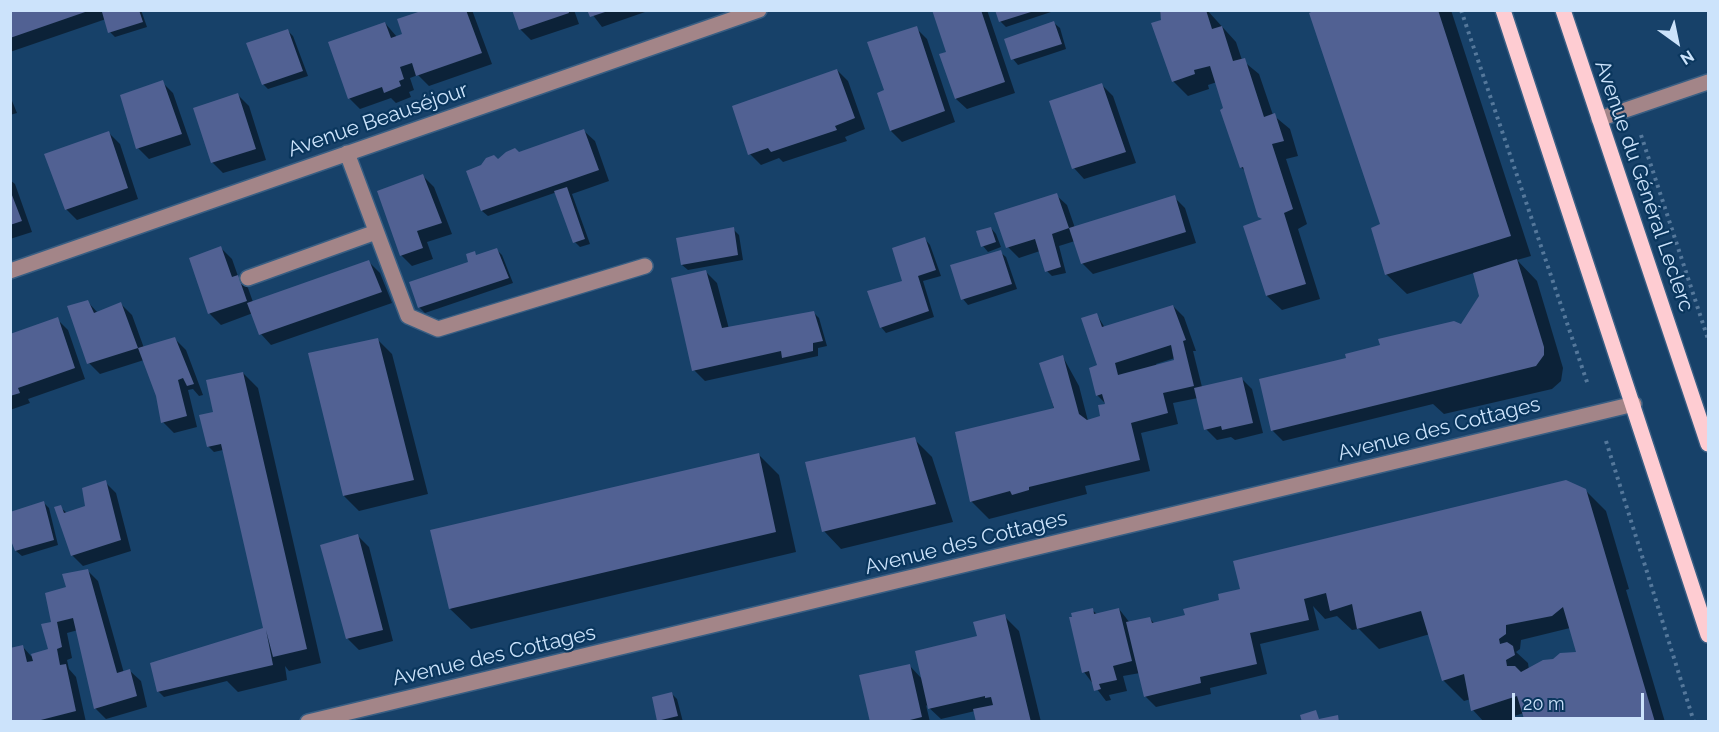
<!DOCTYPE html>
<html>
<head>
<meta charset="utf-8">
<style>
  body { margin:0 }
  #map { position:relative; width:1719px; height:732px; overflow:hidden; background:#174169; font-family:Raleway,sans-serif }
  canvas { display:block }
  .frame { position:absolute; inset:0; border:12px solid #cce3fb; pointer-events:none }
  .north { position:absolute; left:1647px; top:12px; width:60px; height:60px; -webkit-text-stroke:4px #0a365d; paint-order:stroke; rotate:147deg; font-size:16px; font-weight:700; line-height:24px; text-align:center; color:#cce3fb }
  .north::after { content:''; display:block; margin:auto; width:21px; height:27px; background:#cce3fb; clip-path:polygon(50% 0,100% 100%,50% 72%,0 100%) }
  .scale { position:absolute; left:1512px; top:693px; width:132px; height:27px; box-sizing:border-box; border:3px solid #cce3fb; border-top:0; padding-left:8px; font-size:18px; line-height:21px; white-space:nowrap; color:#cce3fb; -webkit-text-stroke:4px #0a365d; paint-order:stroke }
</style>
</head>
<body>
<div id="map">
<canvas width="1719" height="732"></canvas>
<div class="frame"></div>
<div class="north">N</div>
<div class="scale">20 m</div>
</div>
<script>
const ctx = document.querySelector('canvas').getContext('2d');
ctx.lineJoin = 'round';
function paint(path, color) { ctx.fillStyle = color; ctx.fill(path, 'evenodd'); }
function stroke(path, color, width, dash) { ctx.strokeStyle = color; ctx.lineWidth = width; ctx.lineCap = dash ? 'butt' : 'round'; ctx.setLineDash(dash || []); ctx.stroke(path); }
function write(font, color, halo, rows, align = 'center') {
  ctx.font = font + ' Raleway,sans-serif'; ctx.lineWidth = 4.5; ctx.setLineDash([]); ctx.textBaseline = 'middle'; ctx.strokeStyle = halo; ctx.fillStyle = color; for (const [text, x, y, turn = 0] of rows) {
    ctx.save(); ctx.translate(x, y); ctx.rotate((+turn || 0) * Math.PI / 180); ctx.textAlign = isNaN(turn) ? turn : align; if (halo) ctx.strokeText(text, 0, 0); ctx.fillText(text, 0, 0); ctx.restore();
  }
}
const shadow = new Path2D(`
  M10,10H141L147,27L115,37L110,32L106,19L10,52Z
  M428,10H472L492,64L429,86L418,75L410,78L414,90L409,92L411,97L396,103L391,98L360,109L349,98L385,23L397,37L404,35Z
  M513,10H574L579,24L531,40L520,29Z
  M589,10H645V12L602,27Z
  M934,10H987L1015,93L967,109L956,99L941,55L948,53Z
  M996,10H1057L1006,27L1000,21Z
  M1164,10H1207L1236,42L1242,60L1259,74L1273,115L1290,129L1298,156L1286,159L1307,224L1298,229L1320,299L1282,310L1267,296L1263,220L1247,173L1241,167L1217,82L1208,85L1209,89L1188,96L1173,81L1160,12Z
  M1320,10H1451L1531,256L1517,260L1537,281L1563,368L1561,381L1552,389L1444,414L1433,404L1283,441L1272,430L1348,359L1461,326L1481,296L1474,273L1407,294L1386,274L1382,225Z
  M1054,23L1060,28L1066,49L1018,65L1013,59Z
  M916,28L927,39L955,122L902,142L891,131Z
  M287,30L293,36L308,76L268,89L263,84Z
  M837,70L848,81L865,129L845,137L847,141L783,162L779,158L761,165L750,154L734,107Z
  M162,82L173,93L191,145L149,159L138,148Z
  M1102,85L1113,96L1136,163L1084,179L1074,168Z
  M238,95L249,106L266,160L223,173L212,162Z
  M10,96L17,113L10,115Z
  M584,131L595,141L609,181L572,194L590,244L580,247L575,242L557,192L488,216L482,211L498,161Z
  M109,133L120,144L138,199L77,220L66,209Z
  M423,176L434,187L452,234L427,242L433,259L412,266L401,255Z
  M10,180L15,184L32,232L10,239Z
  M1056,195L1067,205L1075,228L1174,197L1185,208L1196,243L1093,274L1082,263L1075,241L1059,246L1066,273L1052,276L1047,271L1040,251L1019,258L1008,247Z
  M991,228L996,234L1001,247L988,252L983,246Z
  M733,229L739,235L743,260L688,270L682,265Z
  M925,239L930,245L941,276L923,281L934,317L886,333L881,327Z
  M221,248L232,259L239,279L248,288L253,302L369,262L380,273L392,303L271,345L261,334L253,313L221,325L210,314L190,259Z
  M497,250L502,255L513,283L425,313L419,307L470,262L474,253L477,256Z
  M1000,252L1006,257L1017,289L968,305L963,299Z
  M706,272L717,283L729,329L813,312L819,318L827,346L818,348V356L705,381L694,370Z
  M87,301L98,313L121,304L132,315L144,348L175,339L186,350L203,395L199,396L193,389L188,390L197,427L174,433L163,422L157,396L144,360L100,374L89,363Z
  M1173,306L1184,317L1196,351H1193L1202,387L1241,378L1252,389L1263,433L1235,440L1231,437L1217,440L1206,429L1198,398L1173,403L1178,424L1141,433L1150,471L1085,486L1087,494L989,519L971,501L1054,409L1046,381L1063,357L1079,386L1088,421L1102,417L1107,405L1097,395L1100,367L1097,315L1105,328ZM1175,358L1176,361L1157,366L1156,364Z
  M57,319L68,330L85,379L28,399L30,403L10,410V336Z
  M377,339L392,354L428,494L359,511L344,496Z
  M243,373L258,388L321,663L289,671L285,666L287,680L238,692L227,681L164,697L158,691L264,629L223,450L214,452L208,446L213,414Z
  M914,439L932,457L953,522L841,549L824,531Z
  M758,454L779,475L796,552L471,629L450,609Z
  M105,482L116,493L131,551L83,566L72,555L60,507L67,513L87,507Z
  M1585,490L1606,511L1629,589L1626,590L1665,722H1526L1524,713L1514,716L1515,722H1484L1473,710L1471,699L1464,701L1443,680L1430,634L1379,649L1359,629L1352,630L1337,616L1325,619L1313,606L1319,630L1260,644L1267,674L1210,688L1211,694L1156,707L1145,696L1140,673L1123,676L1127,691L1109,695L1111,700L1106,701L1084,672L1092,610L1097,614L1119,609L1130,623L1149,618L1155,624L1187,616L1222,601ZM1570,628L1578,654L1529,670L1528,663L1516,652L1520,649L1521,640Z
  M43,502L49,508L58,545L22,556L16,551Z
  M358,536L369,547L393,641L359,650L348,639L322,546Z
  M87,570L98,581L124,673L130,671L141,681L147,707L106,719L95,708L78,630L67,633L72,658L67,660L69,669L76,677L86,722H10L23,647L31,656L50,650L53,623L68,588Z
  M1004,616L1019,631L1041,722H978L975,711L941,719L926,705L930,722H871L909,665L923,680Z
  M672,694L677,699L683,722H660Z`);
const building = new Path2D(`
  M10,10H88V11L10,38Z
  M105,10H139L143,22L108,33L102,12Z
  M424,10H466L482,53L416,76L412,63L400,67L404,79L399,81L401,86L384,93L382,87L348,99L328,42L385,22L391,38L402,34L397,19Z
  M512,10H568L569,13L519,30Z
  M587,10H608V11L590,17Z
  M932,10H981L1005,82L955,99L939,54L946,52Z
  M995,10H1034V11L999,22Z
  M1206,10L1212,29L1222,26L1233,61L1245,58L1264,117L1275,113L1284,141L1272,144L1293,209L1284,213L1306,284L1266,296L1243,226L1262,219L1258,217L1243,167L1240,168L1220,110L1223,108L1210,66L1194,70L1195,74L1172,82L1151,23L1161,20L1160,10Z
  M1315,10H1438L1511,236L1385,275L1371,228L1380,224L1309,13Z
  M1054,21L1062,44L1011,60L1004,39Z
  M917,26L945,111L890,131L877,93L884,90L867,42Z
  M288,29L303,71L262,85L246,43Z
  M837,69L855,118L835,126L837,130L771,152L768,148L748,155L732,106Z
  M163,80L182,134L136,149L120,95Z
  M1102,83L1126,152L1072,169L1049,101Z
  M238,93L256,149L211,163L193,108Z
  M584,129L599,170L481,211L466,171L481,165L486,158L494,155L498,159L506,152L515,148L519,152Z
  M109,131L128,188L65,210L44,154Z
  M423,174L442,223L417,231L423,248L400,256L377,191Z
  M567,187L585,239L573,243L554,191Z
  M10,190L22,221L10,225Z
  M1057,193L1069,228L1052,234L1061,267L1045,272L1035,239L1006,248L994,213Z
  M1175,195L1186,232L1081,264L1069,228Z
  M734,227L738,255L681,265L676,238Z
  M991,227L996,242L981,247L976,231Z
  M925,237L936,270L918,276L929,311L880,328L867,291L902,281L892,248Z
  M221,246L232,277L238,275L247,301L208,314L189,258Z
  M497,248L509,278L418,308L409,282L468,262L466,254L475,251L476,255Z
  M1001,250L1012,284L961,300L950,265Z
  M1517,259L1544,347V355L1536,366L1271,431L1259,379L1346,358L1345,354L1380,345L1378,339L1454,321L1461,324L1479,296L1473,273Z
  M369,260L382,292L259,335L247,303Z
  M706,270L722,328L814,311L823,341L813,343V351L782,358L781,351L692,371L671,278Z
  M88,300L94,313L121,302L138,348L87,364L67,306Z
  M1173,305L1186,340L1183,341L1194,386L1163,393L1168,413L1131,423L1140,460L1029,487V490L1012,495L1010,491L970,502L955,432L1054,408L1039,363L1063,355L1079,414L1087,420L1100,416L1098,405L1105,404L1102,394L1096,396L1089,368L1097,365L1081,318L1097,313L1102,327ZM1171,345L1174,360L1118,375L1115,363Z
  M58,317L75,368L18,388L20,393L10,396V334Z
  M175,337L194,384L187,386L183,378L178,380L187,416L161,423L156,396L138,348Z
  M378,338L414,480L343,496L308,353Z
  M243,372L307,649L273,657L266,630L273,665L157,692L150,663L263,628L221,444L207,447L199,415L213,412L206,380Z
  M1242,377L1253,423L1222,430L1221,426L1204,430L1194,388Z
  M915,437L936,504L822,532L805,462Z
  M759,453L776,532L449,609L430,530Z
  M106,480L121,540L71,556L54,507L61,505L64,513L85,506L82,488Z
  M1566,480L1586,489L1655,722H1525L1517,696L1471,711L1464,674L1442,681L1421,611L1357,629L1352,604L1330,611L1326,593L1304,599L1309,620L1250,633L1257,664L1200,677L1201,683L1144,697L1126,622L1150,617L1152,623L1185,615L1183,609L1219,600L1218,594L1240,589L1233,561ZM1563,607L1576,652L1560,653L1553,659L1543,660L1521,672L1515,666H1507L1506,660L1515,655L1513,646L1507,642L1500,644L1499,639L1506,634V625L1552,616Z
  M44,501L54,540L15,551L10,538V512Z
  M358,534L383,630L346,639L320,545Z
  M88,569L117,673L130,669L137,696L94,709L73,618L57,622L62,647L57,649L60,665L66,664L76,711L33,722H10V648L23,645L27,662L33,661L31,654L48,649L41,624L51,622L45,593L66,587L62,574Z
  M1093,608L1094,614L1119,608L1132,661L1113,666L1117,680L1099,684L1101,689L1094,691L1089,671L1082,673L1069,617H1072L1071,613Z
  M1005,614L1031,722H976L973,709L993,705L991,697L985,698V696L928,709L915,651L977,636L973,622Z
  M910,664L922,717L902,722H870L859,675Z
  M672,692L678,716L657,721L652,697Z
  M1316,710L1319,719L1338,715L1339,722H1302L1300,715Z`);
const path = new Path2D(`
  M1461,10L1588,385
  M1641,135L1708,339
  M1606,441L1694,722`);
const minor = new Path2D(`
  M1599,119L1708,82
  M347,153L408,316L438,329L645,266
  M10,271L759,10
  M248,278L376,232
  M308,722L1634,404`);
const major = new Path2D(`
  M1503,10L1708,635
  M1563,10L1708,444`);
const streetNames = [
  ["Avenue Beauséjour",378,120,-19],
  ["Avenue du Général Leclerc",1644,186,71],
  ["Avenue des Cottages",1439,429,-14],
  ["Avenue des Cottages",966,543,-14],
  ["Avenue des Cottages",494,656,-13]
];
paint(shadow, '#0007');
paint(building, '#516193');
stroke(minor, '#385e83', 18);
stroke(major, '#385e83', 18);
stroke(path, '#55789b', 4, [3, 4.5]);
stroke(minor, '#a38588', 15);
stroke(major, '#feccd2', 15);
write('21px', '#cce3fb', '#0a365d', streetNames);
</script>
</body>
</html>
